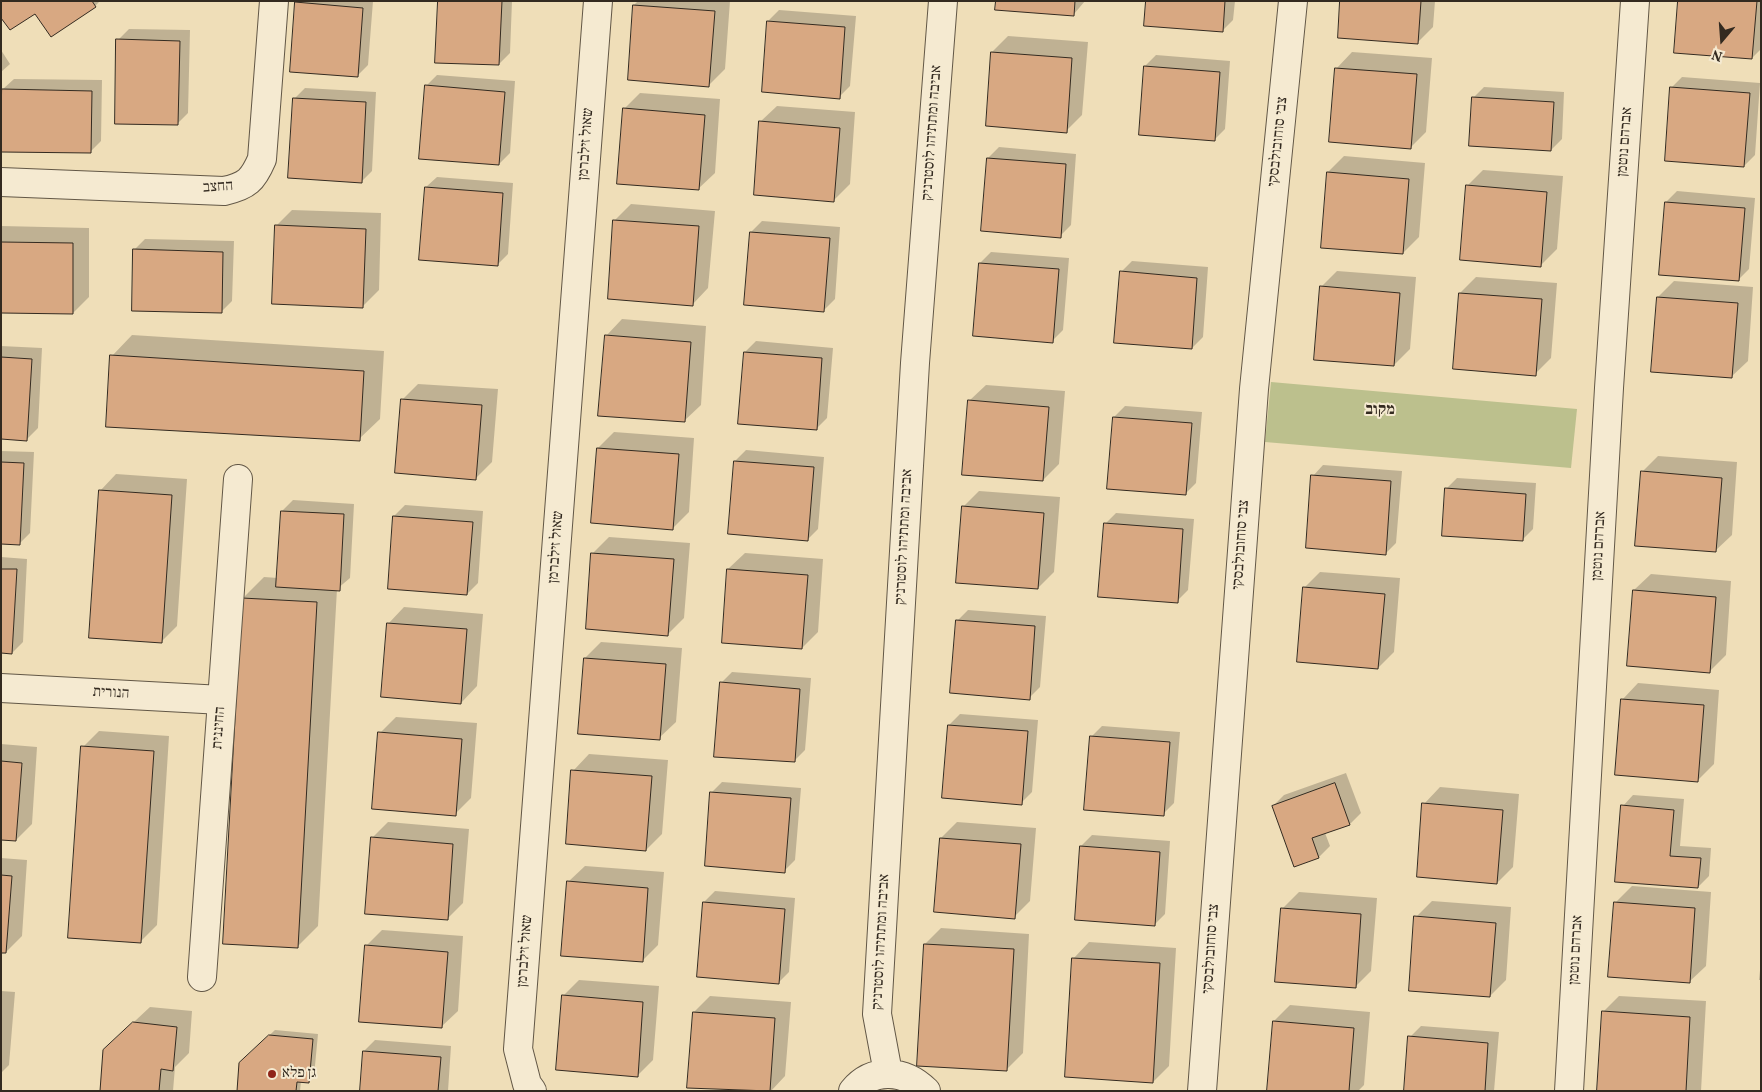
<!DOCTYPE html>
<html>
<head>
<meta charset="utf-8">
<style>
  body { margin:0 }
  #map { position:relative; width:1762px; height:1092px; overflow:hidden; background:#efdeb8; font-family:Vollkorn,serif }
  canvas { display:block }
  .frame { position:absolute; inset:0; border:2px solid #332a20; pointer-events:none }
  .north { position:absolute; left:1697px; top:15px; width:50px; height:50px; -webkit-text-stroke:4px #f5ead1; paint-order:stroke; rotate:198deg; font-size:14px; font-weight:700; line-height:20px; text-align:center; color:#332a20 }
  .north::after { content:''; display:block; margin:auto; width:18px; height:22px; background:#332a20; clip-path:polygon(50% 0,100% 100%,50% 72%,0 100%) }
</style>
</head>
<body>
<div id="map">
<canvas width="1762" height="1092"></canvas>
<div class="frame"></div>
<div class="north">N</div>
</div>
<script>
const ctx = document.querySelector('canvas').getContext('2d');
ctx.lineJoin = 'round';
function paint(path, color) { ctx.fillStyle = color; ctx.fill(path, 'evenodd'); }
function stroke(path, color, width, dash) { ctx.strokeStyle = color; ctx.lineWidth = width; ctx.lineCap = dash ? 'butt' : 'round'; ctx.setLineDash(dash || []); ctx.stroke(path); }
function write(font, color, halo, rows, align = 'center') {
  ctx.font = font + ' Vollkorn,"Frank Ruhl Libre",serif'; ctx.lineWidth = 4; ctx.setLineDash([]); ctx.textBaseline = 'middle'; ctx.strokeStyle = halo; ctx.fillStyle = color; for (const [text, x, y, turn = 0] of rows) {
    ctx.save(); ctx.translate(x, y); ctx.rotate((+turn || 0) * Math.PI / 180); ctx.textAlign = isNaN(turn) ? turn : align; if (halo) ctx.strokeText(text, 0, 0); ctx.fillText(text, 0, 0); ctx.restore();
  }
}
const green = new Path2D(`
  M1271,382L1577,409L1571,468L1265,442Z`);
const shadow = new Path2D(`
  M1,1H100L95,6L35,12Z
  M298,1H373L368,65L357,76L297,3Z
  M440,1H512L510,53L499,64Z
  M638,1H730L725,69L709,85L634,5Z
  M997,1H1085L1074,14Z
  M1147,1H1235L1233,20L1222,31Z
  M1342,1H1435L1433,27L1417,43Z
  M1679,1H1761V49L1752,58Z
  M779,10L856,16L850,86L839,97L768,21Z
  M129,29L190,30L188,113L177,124L118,40Z
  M1008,36L1088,42L1082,115L1066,131L992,52Z
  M1,50L10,64L1,72Z
  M1352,52L1432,58L1426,132L1410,148L1336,69Z
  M1156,55L1230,61L1225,129L1214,140L1145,66Z
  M437,75L515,81L510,153L499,164L426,86Z
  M1682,77L1760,83L1755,155L1744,166L1671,88Z
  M14,79L102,80L101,141L90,152L3,89Z
  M1484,87L1564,92L1562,139L1551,150L1473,98Z
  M305,88L376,92L372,171L361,182L294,99Z
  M640,93L720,99L715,173L698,189L624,109Z
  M777,106L855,112L850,184L834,200L760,122Z
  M999,147L1076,154L1071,225L1060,236L988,158Z
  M1344,156L1425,163L1419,237L1403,253L1328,172Z
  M1483,170L1563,176L1557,249L1541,265L1467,186Z
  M437,177L513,183L508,254L497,265L426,187Z
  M1677,191L1755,198L1749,269L1738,280L1666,202Z
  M631,204L715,211L708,288L692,305L615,220Z
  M292,210L381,213L379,290L363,306L276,226Z
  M762,221L840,227L835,299L824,310L751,232Z
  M1,226L89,228V297L73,313L1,312Z
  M145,239L234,241L232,301L221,312L134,250Z
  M991,252L1069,258L1063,330L1052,341L980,263Z
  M1132,261L1208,267L1203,337L1192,348L1121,272Z
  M1337,271L1416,277L1410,349L1394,365L1321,287Z
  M1476,277L1557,283L1551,358L1535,374L1460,293Z
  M1674,281L1753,287L1748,361L1731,377L1658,297Z
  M622,319L706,326L701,405L684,421L606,336Z
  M132,335L384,351L380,419L359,439L112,356Z
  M756,341L833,348L827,418L816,429L745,352Z
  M1,346L42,348L38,428L27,439L1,438Z
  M418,384L498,389L492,462L476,478L402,400Z
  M986,385L1065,391L1059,464L1043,480L969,401Z
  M1125,406L1202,412L1196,483L1185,494L1114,417Z
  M614,432L694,438L689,512L673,528L598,448Z
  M746,450L824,457L818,529L807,540L735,461Z
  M1,451L34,452L30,533L19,544L1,543Z
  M1658,456L1737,462L1732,535L1715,551L1642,472Z
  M1323,465L1402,471L1396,543L1385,554L1313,476Z
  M116,474L187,479L177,626L161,642L100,491Z
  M1457,478L1536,483L1533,529L1522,540L1446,489Z
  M979,491L1060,497L1054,572L1038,588L963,507Z
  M293,500L354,504L350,578L337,589L318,926L298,946L243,598L264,577L278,578L282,511Z
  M405,505L483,511L478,583L467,594L394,516Z
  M1116,513L1194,519L1188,590L1177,601L1105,524Z
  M609,537L690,543L684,618L668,634L593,553Z
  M745,553L823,559L818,632L802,648L728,569Z
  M1,557L27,559L23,642L12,653L1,652Z
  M1320,572L1400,578L1394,652L1378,668L1304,588Z
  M1651,574L1731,581L1726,655L1710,671L1634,590Z
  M404,607L483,614L477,686L461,703L388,624Z
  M968,610L1046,616L1040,687L1029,698L957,621Z
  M601,642L682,648L676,722L659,738L585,658Z
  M732,672L811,678L805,750L794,761L721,683Z
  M1638,683L1719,690L1714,764L1697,781L1622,700Z
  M960,714L1038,720L1032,792L1021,803L943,797L949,725Z
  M396,717L477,723L471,798L455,814L380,733Z
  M1102,726L1180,732L1174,803L1163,814L1091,737Z
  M99,731L169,736L157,925L141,941L83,747Z
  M1,744L37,747L32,824L16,840L1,839Z
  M589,754L668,760L662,834L646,850L573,771Z
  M1346,773L1361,813L1350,824L1325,833L1330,846L1319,857L1294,865L1273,806L1284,795Z
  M722,782L801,788L795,860L784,871L711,793Z
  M1440,787L1519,794L1513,867L1497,883L1424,804Z
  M1633,795L1684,799L1680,846L1711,848L1709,876L1698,887L1623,806Z
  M388,822L469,829L463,903L447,919L372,838Z
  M957,822L1036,828L1030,901L1014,917L941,838Z
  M1092,835L1170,841L1165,914L1154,925L1081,846Z
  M1,858L27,860L22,936L6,952H1Z
  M585,866L664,872L658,945L642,961L568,882Z
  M1632,886L1711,892L1706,966L1689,982L1616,902Z
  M715,891L795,898L789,972L778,983L704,902Z
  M1299,892L1377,898L1371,971L1355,987L1283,908Z
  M1432,901L1511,907L1506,980L1490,996L1416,917Z
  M941,928L1029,934L1023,1053L1007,1069L925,944Z
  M382,930L463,936L458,1011L441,1027L366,946Z
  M1089,942L1176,948L1169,1066L1153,1082L1073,959Z
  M1761,961V980H1759Z
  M579,980L659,986L653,1060L637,1076L563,996Z
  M1,991L15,992L9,1065L1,1073Z
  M710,996L791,1002L785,1076L771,1091L689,1086L694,1012Z
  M1619,996L1706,1001L1701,1091H1598L1603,1012Z
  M1290,1005L1370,1012L1364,1085L1358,1091H1269L1274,1021Z
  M150,1007L192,1011L189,1053L175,1067L173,1091H101L121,1034Z
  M1421,1026L1499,1032L1494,1091H1406L1410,1037Z
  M275,1030L318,1034L314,1076L309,1082L301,1081L300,1091H238L240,1063Z
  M375,1040L451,1046L448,1091H361L364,1051Z`);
const building = new Path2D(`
  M1,1H92L96,7L51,37L35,14L10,30L1,18Z
  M438,1H502L499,65L435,63Z
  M996,1H1075L1074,16L995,10Z
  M1146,1H1225L1223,32L1144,26Z
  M1340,1H1421L1418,44L1338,38Z
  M1678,1H1757L1752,59L1674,53Z
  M295,2L363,8L358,77L290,72Z
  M633,5L715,11L709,87L628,80Z
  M767,21L845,27L840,99L762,92Z
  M116,39L180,41L178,125L115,124Z
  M991,52L1072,58L1067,133L986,126Z
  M1144,66L1220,72L1215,141L1139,135Z
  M1335,68L1417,74L1411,149L1329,142Z
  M425,85L505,92L499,165L419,159Z
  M1670,87L1750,93L1744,167L1665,161Z
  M2,89L92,91L91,153L1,152Z
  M1472,97L1554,102L1551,151L1469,146Z
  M293,98L366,102L362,183L288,178Z
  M623,108L705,115L699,190L617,184Z
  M759,121L840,128L834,202L754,195Z
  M987,158L1066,164L1061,238L981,231Z
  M1327,172L1409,179L1403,254L1321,248Z
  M1466,185L1547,192L1541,267L1460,260Z
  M425,187L503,193L498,266L419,260Z
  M1665,202L1745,208L1739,281L1659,275Z
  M613,220L699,226L693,306L608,299Z
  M275,225L366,229L363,308L272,304Z
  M750,232L830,238L824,312L744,305Z
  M1,242L73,243V314L1,313Z
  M133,249L223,252L222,313L132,311Z
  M979,263L1059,269L1053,343L973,336Z
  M1120,271L1197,278L1192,349L1114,343Z
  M1320,286L1400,293L1394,366L1314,360Z
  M1459,293L1542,299L1536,376L1453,369Z
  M1657,297L1738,303L1732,378L1651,372Z
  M605,335L691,342L685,422L598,416Z
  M744,352L822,358L817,430L738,424Z
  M110,355L364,371L360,441L106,427Z
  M1,357L32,359L27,441L1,439Z
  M401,399L482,405L476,480L395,473Z
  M968,400L1049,407L1043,481L962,475Z
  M1113,417L1192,423L1186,495L1107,489Z
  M597,448L679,454L673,530L591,523Z
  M734,461L814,467L808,541L728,534Z
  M1,462L24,463L20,545L1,544Z
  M1641,471L1722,478L1716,552L1635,546Z
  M1311,475L1391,481L1386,555L1306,548Z
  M1445,488L1526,494L1523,541L1442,536Z
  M99,490L172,495L162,643L89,638Z
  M962,506L1044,513L1038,589L956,583Z
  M281,511L344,514L340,591L276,587Z
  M393,516L473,522L467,595L388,589Z
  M1104,523L1183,529L1178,603L1098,597Z
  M591,553L674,559L668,636L586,629Z
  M1,569H17L12,654L1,653Z
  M727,569L808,575L802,649L722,643Z
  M1303,587L1385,594L1378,669L1297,662Z
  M1633,590L1716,597L1710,673L1627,666Z
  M242,598L317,602L298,948L223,944Z
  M956,620L1035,626L1030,700L950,693Z
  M387,623L467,629L461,704L381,697Z
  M584,658L666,664L660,740L578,734Z
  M720,682L800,689L795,762L714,757Z
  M1621,699L1704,705L1698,782L1615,775Z
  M948,725L1028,731L1022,805L942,798Z
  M378,732L462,739L456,816L372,809Z
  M1090,736L1170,742L1164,816L1084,810Z
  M81,746L154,751L141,943L68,938Z
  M1,761L22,763L16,841L1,840Z
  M571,770L652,776L646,851L566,844Z
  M1335,783L1350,825L1312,838L1319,858L1294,867L1272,806Z
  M710,792L791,798L785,873L705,866Z
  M1422,803L1503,810L1497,884L1417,877Z
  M1621,805L1674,810L1670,856L1701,858L1698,888L1615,882Z
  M371,837L453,844L448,920L365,914Z
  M940,838L1021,844L1015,919L934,912Z
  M1080,846L1160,852L1155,926L1075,920Z
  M1,875L12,876L6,953H1Z
  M567,881L648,888L643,962L561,956Z
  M703,902L785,909L779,984L697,977Z
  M1614,902L1695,908L1690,983L1608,977Z
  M1281,908L1361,914L1356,988L1275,982Z
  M1414,916L1496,923L1490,997L1409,991Z
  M924,944L1014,949L1007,1071L917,1066Z
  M365,945L448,952L442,1028L359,1022Z
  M1072,958L1160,963L1153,1083L1065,1077Z
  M562,995L643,1002L638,1077L556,1070Z
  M1602,1011L1690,1017L1686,1091H1597Z
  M693,1012L775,1018L770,1091L687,1088Z
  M1273,1021L1354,1028L1349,1091H1267Z
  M133,1022L177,1027L173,1071L161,1069L159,1091H100L103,1050Z
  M269,1035L313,1039L309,1083L297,1082L296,1091H237L239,1063Z
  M1408,1036L1488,1043L1485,1091H1404Z
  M363,1051L441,1057L438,1091H360Z`);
const minor = new Path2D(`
  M1,182L224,191C247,186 253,180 262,159L274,1
  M1,688L222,700
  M202,977L238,479
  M888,1073L877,1014L915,363L943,1
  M532,1091L527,1084L518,1049L598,1
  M853,1091C873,1067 905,1070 926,1091
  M1202,1091L1254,389L1293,1
  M1569,1091L1609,388L1635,1`);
const markers = [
  [272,1074,5,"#8f2418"]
];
const streetNames = [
  ["אביבה ומתתיהו לוסטרניק",933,133,-86],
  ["צבי סוחובולבסקי",1279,142,-84],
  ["אברהם נוטמן",1626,142,-86],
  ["שאול זילברמן",587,144,-86],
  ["החצב",218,188,-4],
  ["אביבה ומתתיהו לוסטרניק",905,537,-87],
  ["צבי סוחובולבסקי",1242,545,-86],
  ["אברהם נוטמן",1600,546,-87],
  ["שאול זילברמן",557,547,-86],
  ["הנורית",111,694,3],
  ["החיננית",220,728,-86],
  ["אביבה ומתתיהו לוסטרניק",882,942,-87],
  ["צבי סוחובולבסקי",1212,949,-86],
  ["אברהם נוטמן",1577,950,-87],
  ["שאול זילברמן",526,951,-86]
];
const poiNames = [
  ["גן פלא",282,1074]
];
const neighbourhoodNames = [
  ["מקוב",1380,411]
];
paint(green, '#bcc08d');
paint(shadow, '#0003');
paint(building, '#d8a882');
stroke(building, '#332a20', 1);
stroke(minor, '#625746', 30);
stroke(minor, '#f5ead1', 28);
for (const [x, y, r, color] of markers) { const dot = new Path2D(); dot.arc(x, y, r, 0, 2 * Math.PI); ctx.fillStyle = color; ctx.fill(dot); stroke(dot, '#f5ead1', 2); }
write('15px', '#332a20', '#f5ead1', streetNames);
write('15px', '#332a20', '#f5ead1', poiNames, 'left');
write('bold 16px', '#332a20', '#f5ead1', neighbourhoodNames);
</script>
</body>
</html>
